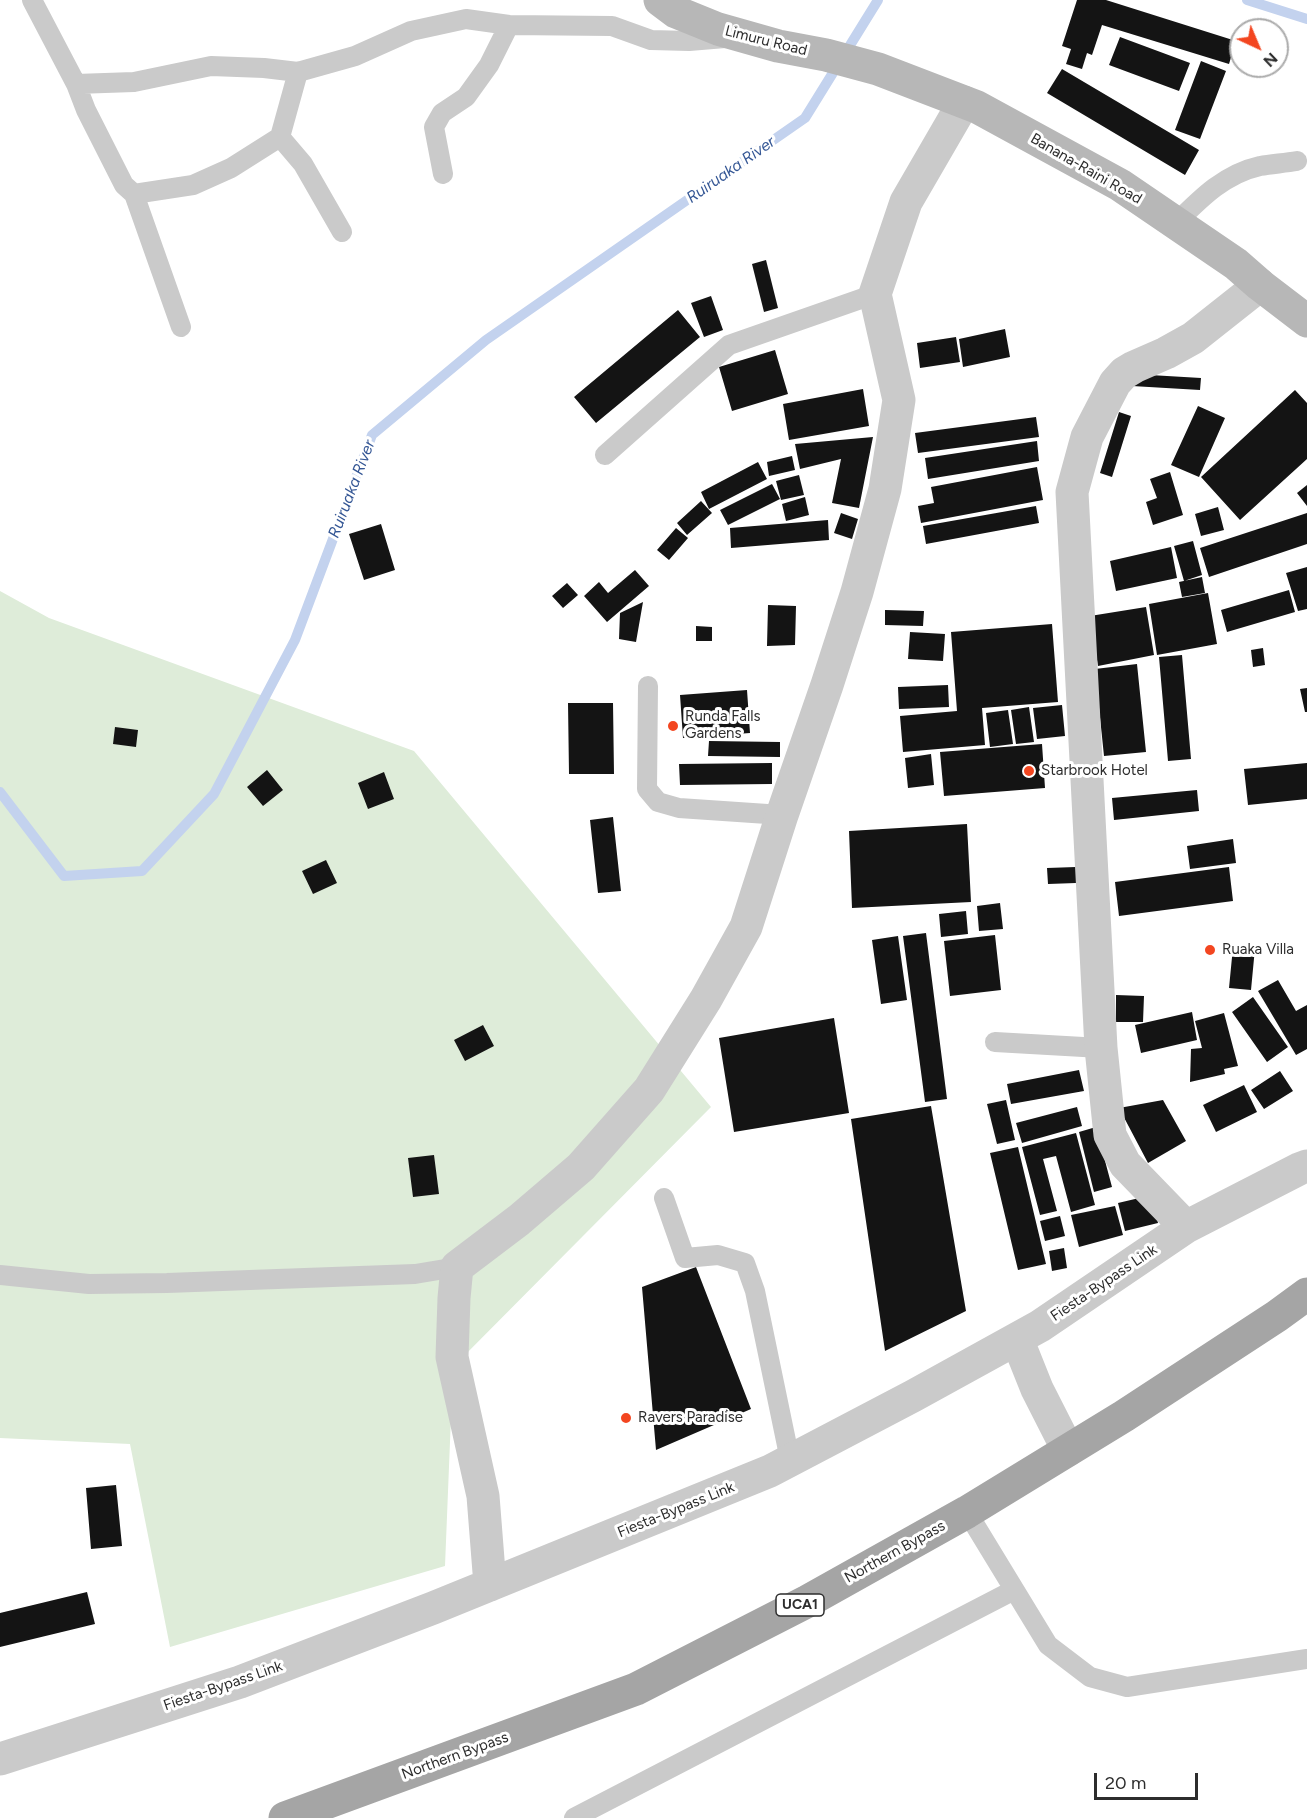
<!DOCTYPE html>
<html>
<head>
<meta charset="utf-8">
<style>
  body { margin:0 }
  #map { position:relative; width:1307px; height:1818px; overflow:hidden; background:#fff; font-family:Figtree,sans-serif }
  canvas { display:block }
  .north { position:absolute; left:1229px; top:18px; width:60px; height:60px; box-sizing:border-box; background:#fff; border:2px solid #ababab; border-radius:50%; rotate:136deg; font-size:16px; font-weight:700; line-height:24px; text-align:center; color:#2d2d2d }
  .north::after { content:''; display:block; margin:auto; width:21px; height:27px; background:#f34620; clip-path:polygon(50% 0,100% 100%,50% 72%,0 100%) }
  .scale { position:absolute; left:1094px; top:1773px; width:104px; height:27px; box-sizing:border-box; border:3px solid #2d2d2d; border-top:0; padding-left:8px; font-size:18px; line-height:21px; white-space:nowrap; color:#2d2d2d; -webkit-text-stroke:4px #fff; paint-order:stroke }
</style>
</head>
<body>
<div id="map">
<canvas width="1307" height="1818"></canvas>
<div class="north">N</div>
<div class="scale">20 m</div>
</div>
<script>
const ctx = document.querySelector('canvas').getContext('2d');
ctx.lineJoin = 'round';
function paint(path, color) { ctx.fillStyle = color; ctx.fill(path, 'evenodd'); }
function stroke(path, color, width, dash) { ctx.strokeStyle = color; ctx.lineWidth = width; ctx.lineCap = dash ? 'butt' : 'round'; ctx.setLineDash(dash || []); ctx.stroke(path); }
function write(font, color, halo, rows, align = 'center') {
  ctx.font = font + ' Figtree,sans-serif'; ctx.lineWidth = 6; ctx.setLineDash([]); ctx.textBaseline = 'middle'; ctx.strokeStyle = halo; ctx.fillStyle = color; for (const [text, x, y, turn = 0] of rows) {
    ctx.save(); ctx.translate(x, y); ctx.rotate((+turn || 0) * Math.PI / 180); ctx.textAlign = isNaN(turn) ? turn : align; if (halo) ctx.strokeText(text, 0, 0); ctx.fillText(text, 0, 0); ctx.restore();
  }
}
const green = new Path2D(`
  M0,591L49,618L414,751L711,1107L453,1367L445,1566L170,1647L130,1444L0,1438Z`);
const stream = new Path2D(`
  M1247,0L1307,19
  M0,792L64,876L142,871L214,794L295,640L372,435L486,340L805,118L878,0`);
const building = new Path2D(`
  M1077,0H1106L1236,41L1229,64L1102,25L1092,55L1087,53L1082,69L1066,64L1071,49L1062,46Z
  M1120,37L1190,63L1179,91L1109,65Z
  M1201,61L1226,71L1200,139L1175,130Z
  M1062,69L1199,150L1185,175L1047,93Z
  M766,260L778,308L764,312L752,264Z
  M711,296L723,330L704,337L691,303Z
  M678,310L700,337L596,423L574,397Z
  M1005,329L1010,357L963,367L959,339Z
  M956,337L960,362L920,368L917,343Z
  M775,350L788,394L732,411L719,367Z
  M1133,374L1201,378L1200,390L1132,386Z
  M863,389L869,426L789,440L783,404Z
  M1295,390L1307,403V459L1240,520L1201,477Z
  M1198,406L1225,418L1199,477L1171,465Z
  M1119,412L1131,416L1112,477L1100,473Z
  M1036,417L1039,437L918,453L915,433Z
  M873,437L859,508L832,503L841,459L800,469L795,444Z
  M1037,441L1039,461L928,479L925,458Z
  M792,456L795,470L769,476L767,462Z
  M758,462L767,479L709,509L701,492Z
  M1037,467L1043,500L921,523L918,506L934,503L931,487Z
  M1170,472L1183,515L1153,525L1146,502L1157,498L1150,479Z
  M799,475L804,495L781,500L776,481Z
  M772,484L780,499L728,525L720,510Z
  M1307,485V506L1297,493Z
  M805,497L809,515L786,521L782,504Z
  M701,501L712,513L687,535L677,523Z
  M1036,506L1039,523L926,544L923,526Z
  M1218,507L1224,530L1201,536L1195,514Z
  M841,513L858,519L852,539L834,533Z
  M1307,513V544L1209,577L1200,548Z
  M828,520L829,540L731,548L730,528Z
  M381,524L395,570L364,580L349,534Z
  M676,528L688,538L669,560L657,550Z
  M1193,541L1202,575L1184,581L1174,546Z
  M1171,547L1177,578L1116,591L1110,561Z
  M1307,567V609L1298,611L1286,573Z
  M635,570L649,586L607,622L584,596L599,582L608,593Z
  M1202,577L1205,593L1182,597L1179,582Z
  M567,583L578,595L563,608L552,596Z
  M1289,590L1295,612L1227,632L1221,610Z
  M1208,593L1217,644L1157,655L1149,604Z
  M643,602L636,642L619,639L620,613Z
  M768,605L796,606L795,645L767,646Z
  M1146,607L1154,655L1098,666L1090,616Z
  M885,610L924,611L923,626L885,625Z
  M1052,624L1058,702L982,708L985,745L903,752L900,716L957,711L951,632Z
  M696,626L712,627V641H696Z
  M910,632L945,634L943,661L908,659Z
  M1263,648L1265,665L1253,667L1251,650Z
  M1182,655L1191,759L1168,761L1159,657Z
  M1137,664L1146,752L1104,756L1095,669Z
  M948,685L949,707L899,709L898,687Z
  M1307,688V712H1305L1300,689Z
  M747,690L750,733L683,738L680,695Z
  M568,703H613L614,774H569Z
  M1062,705L1065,736L1037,739L1033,708Z
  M1029,707L1034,742L1016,744L1011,710Z
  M1008,710L1013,744L990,747L986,713Z
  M115,727L138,730L136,747L113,744Z
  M709,741L780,742V757L708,756Z
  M1042,744L1045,788L944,796L940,752Z
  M931,754L934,785L908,788L905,758Z
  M772,763V784L680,785L679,764Z
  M1307,763V799L1248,805L1244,769Z
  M267,770L283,790L263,806L247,787Z
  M384,772L394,799L368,809L358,783Z
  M1197,790L1199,811L1114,820L1112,798Z
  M613,817L621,891L598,893L590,820Z
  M967,824L971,902L852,908L849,831Z
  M1233,839L1236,863L1190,869L1187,846Z
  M326,860L337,883L313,894L302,871Z
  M1076,867V883L1048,884L1047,868Z
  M1229,867L1233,901L1119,916L1115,882Z
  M1000,903L1003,929L979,931L977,906Z
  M966,911L968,934L941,937L939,914Z
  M926,933L947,1099L925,1102L903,936Z
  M995,935L1001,990L950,996L944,941Z
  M898,936L907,1000L881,1004L872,940Z
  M1233,947L1255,948L1251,990L1229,988Z
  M1278,980L1296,1011L1307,1005V1049L1296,1055L1258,991Z
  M1116,995L1144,996L1143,1022H1116Z
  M1253,997L1288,1047L1267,1062L1232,1012Z
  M1192,1012L1197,1040L1141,1053L1135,1025Z
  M1224,1013L1238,1066L1224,1069L1225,1074L1190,1082L1191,1049L1202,1048L1195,1021Z
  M834,1018L849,1113L734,1132L719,1038Z
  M483,1025L494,1046L465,1061L454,1040Z
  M1079,1070L1084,1091L1011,1104L1007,1084Z
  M1280,1071L1293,1091L1264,1109L1251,1090Z
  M1244,1085L1257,1112L1216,1132L1203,1105Z
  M1006,1100L1015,1140L997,1144L987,1104Z
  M1163,1100L1186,1141L1148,1163L1119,1108Z
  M931,1106L966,1311L885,1351L851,1119Z
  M1077,1107L1082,1126L1022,1143L1016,1123Z
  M1096,1127L1112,1187L1094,1192L1079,1132Z
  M1076,1133L1095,1205L1071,1212L1056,1156L1043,1159L1057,1211L1040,1215L1022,1147Z
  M1018,1147L1046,1264L1018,1270L990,1153Z
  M434,1155L439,1194L413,1197L408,1158Z
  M1152,1195L1158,1223L1125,1231L1118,1203Z
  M1115,1206L1123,1235L1079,1247L1071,1215Z
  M1060,1216L1065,1236L1045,1241L1040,1221Z
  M1064,1248L1067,1268L1052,1271L1049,1251Z
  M696,1267L751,1409L656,1450L642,1287Z
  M116,1485L122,1546L91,1549L86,1488Z
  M87,1592L95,1624L0,1647V1613Z`);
const lane = new Path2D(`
  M32,0L76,84L86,110L124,185L134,194L193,185L231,168L280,137L298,72L355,56L411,31L466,19L509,25L612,26L651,40L689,41L725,38
  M76,84L134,82L211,66L264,68L298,72
  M280,137L303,164L342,232
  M443,174L434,127L442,113L466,97L489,65L509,25
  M134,194L181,327
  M1175,224C1200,199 1224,174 1260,166C1272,164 1285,163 1297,161
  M605,455L729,345L875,294
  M648,686L647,789L658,802L679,808L782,815
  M995,1042L1101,1048
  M664,1198L685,1258L718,1255L745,1263L755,1291L790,1460
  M0,1275L89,1284L167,1283L415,1274L457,1267
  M967,1512L1048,1645L1090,1677L1127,1687L1307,1659
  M574,1818L1014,1590`);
const street = new Path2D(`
  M1186,1227L1125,1164L1110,1135L1101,1048L1072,492L1087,437L1115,383L1124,373L1134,367L1166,353L1193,338L1260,285
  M1017,1339L1037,1389L1068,1450
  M490,1585L483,1496L452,1357L454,1298L457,1267L519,1220L581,1167L649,1090L706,999L746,927L782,815L827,685L857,592L885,489L899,400L875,294L906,202L964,102
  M0,1759L240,1682L433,1608L770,1471L913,1396L1040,1326L1186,1227L1299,1169L1307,1166`);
const secondary = new Path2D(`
  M660,0L676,12L718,29L778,46L826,55L878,69L977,107L1120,185L1236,264L1260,285L1307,321`);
const primary = new Path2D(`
  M285,1818L636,1689L808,1601L967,1512L1124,1416L1277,1316L1307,1294`);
const markers = [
  [673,726,6,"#f34620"],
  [1029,771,6,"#f34620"],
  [1210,950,6,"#f34620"],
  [626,1418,6,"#f34620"]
];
const shields = [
  [800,1605,48]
];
const shieldNames = [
  ["UCA1",800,1605]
];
const streetNames = [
  ["Limuru Road",766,41,14],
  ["Banana-Raini Road",1086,169,30],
  ["Fiesta-Bypass Link",1104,1283,-34],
  ["Fiesta-Bypass Link",676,1510,-22],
  ["Northern Bypass",895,1552,-29],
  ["Fiesta-Bypass Link",223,1686,-19],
  ["Northern Bypass",455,1756,-20]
];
const poiNames = [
  ["Runda Falls",685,717],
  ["Gardens",685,734],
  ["Starbrook Hotel",1041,771],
  ["Ruaka Villa",1222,950],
  ["Ravers Paradise",638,1418]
];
const waterNames = [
  ["Ruiruaka River",731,170,-35],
  ["Ruiruaka River",352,489,-69]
];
paint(green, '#deecd9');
stroke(stream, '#c3d2ee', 10);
paint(building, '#141414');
stroke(lane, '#cacaca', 20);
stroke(street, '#cacaca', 33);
stroke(secondary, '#b7b7b7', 33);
stroke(primary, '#a5a5a5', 33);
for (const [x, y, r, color] of markers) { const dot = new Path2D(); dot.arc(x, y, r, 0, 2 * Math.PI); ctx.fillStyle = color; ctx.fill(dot); stroke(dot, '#fff', 2); }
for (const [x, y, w] of shields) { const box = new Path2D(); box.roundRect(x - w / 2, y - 11, w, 22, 4.5); ctx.fillStyle = '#fff'; ctx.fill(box); stroke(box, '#2d2d2d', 1.5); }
write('bold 14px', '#2d2d2d', null, shieldNames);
write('15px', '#2d2d2d', '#fff', streetNames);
write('15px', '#2d2d2d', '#fff', poiNames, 'left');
write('italic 16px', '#355795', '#fff', waterNames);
</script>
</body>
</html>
